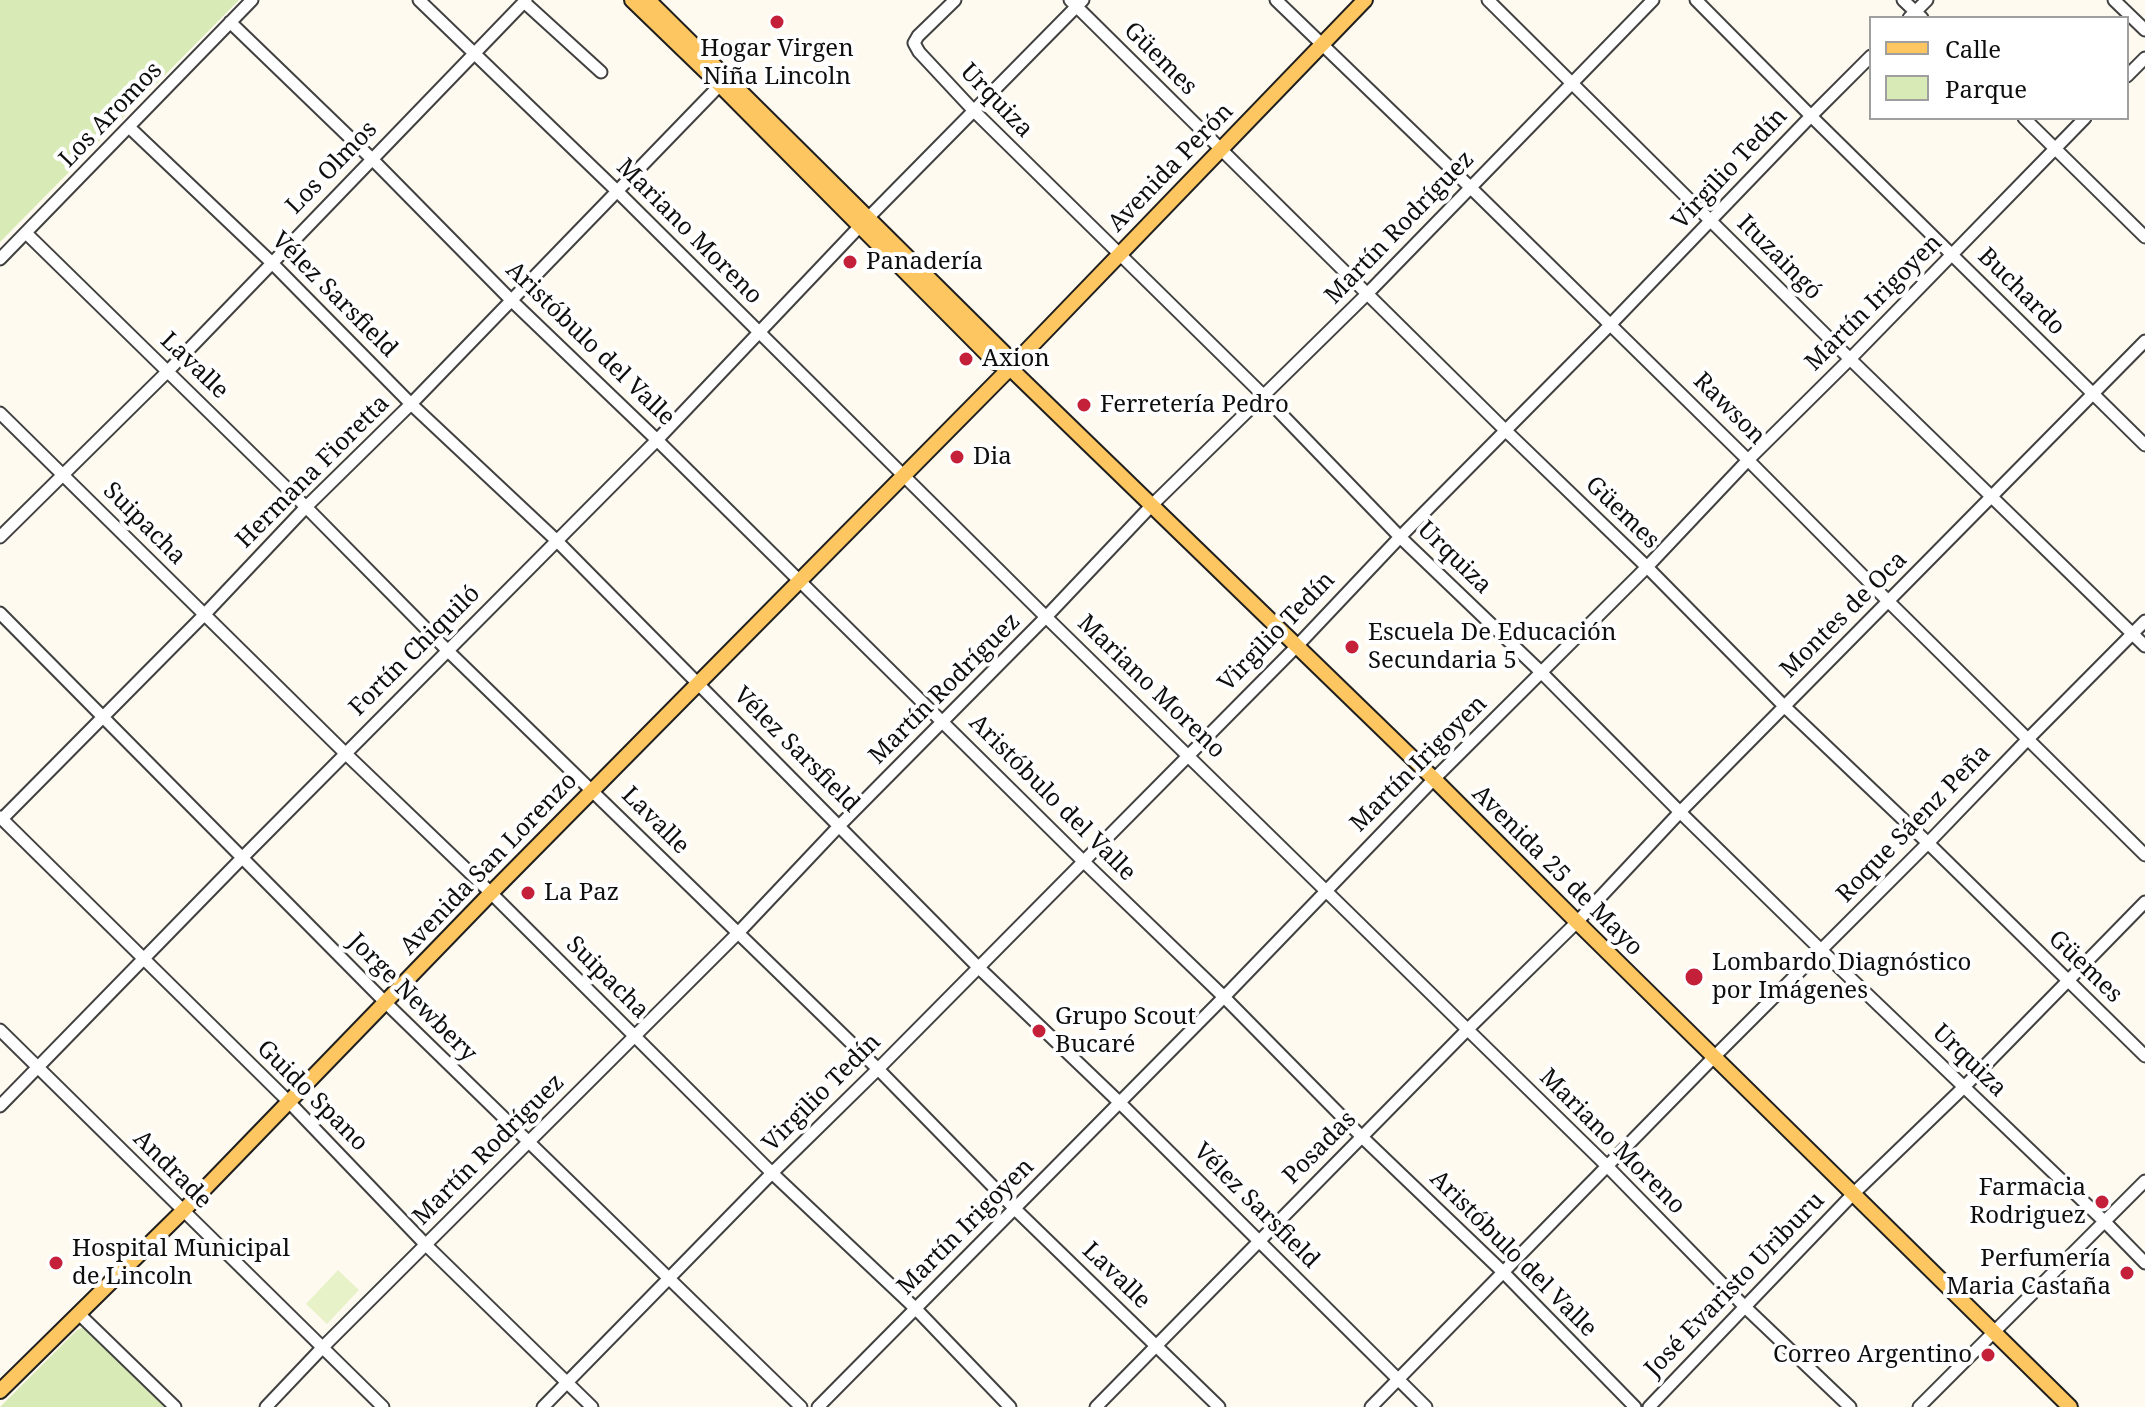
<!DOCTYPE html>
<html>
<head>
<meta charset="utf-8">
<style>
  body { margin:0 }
  #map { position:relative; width:2145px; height:1407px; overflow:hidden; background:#fffaef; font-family:"Noto Serif",serif }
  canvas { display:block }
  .legend { position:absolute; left:1869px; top:16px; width:260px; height:104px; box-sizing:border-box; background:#fff; border:2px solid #9f9f9f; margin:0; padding:10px 14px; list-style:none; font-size:24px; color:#0e0e0e }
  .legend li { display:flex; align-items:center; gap:16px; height:40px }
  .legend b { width:40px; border:2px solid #9f9f9f }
</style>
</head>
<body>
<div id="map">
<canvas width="2145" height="1407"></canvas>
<ul class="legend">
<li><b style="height:10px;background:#fdc661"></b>Calle</li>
<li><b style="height:22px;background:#d8ebb7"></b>Parque</li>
</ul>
</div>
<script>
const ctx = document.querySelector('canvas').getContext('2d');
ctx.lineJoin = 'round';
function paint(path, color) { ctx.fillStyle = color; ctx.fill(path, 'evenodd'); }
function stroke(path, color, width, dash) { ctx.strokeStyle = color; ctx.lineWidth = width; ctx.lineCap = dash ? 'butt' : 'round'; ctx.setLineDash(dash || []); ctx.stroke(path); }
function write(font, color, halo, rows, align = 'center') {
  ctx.font = font + ' "Noto Serif",serif'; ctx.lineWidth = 8; ctx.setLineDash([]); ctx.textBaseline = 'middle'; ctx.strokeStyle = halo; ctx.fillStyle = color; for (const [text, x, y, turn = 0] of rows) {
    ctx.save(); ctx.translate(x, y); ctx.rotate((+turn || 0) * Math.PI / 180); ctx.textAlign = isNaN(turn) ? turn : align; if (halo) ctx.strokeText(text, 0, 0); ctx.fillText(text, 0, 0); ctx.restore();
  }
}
const green = new Path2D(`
  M0,0H239L0,242Z
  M85,1327L169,1407H0L77,1330Z`);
const pitch = new Path2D(`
  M338,1270L359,1290L327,1324L306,1304Z`);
const minor = new Path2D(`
  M419,0L618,192L1046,617L1607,1166L1745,1307L1850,1407
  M955,0L918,36L914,43L919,52L974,111L1264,396L1400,537L1542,673L1680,812L1821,950L2105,1222L2145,1263
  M1070,0L1505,430L1647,567L1785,707L1928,843L2145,1056
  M1276,0L1470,187L1748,460L1888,601L2145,855
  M1488,0L1850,359L2145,646
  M1696,0L1811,116L2145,445
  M1903,0L1922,18
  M2114,0L2145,30
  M524,2L601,72
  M1909,18L1927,0
  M230,22L372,159L511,300L657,440L1083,861L1224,997L1362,1137L1504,1273L1635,1407
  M2127,76L2145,58
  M2024,118L2145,237
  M130,128L271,262L411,404L556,540L978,967L1119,1102L1426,1407
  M867,219L1083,0
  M26,233L306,507L448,651L878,1069L1015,1209L1219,1407
  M0,259L252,0
  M0,413L345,753L491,893L772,1173L915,1308L1010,1407
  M0,537L168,371L526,0
  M0,613L386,1003L801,1407
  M0,817L289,1102L426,1245L592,1407
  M2,819L204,615L306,507L411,404L720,85
  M0,1030L383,1407
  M0,1106L241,859L657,440L860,226
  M79,1314L175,1407
  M266,1407L322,1348L738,933L840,825L1046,617L1152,505L1367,294L1653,0
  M543,1407L772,1173L878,1069L1297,646L1400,537L1611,324L1811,116L1871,56
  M818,1407L1224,997L1434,779L1647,567L1748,460L1850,359L2085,118
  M1096,1407L1467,1030L1577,922L1680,812L2145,341
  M1371,1407L1714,1057L1928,843L2028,739L2145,621
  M1649,1407L1853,1194L1964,1087L2145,902
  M1919,1407L2145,1181`);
const major = new Path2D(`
  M632,0L720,85L995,362L1010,368L1434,779L1577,922L2070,1407
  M648,0L1004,353L1010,368
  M0,1391L183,1211L491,893L1010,368L1365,0`);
const markers = [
  [777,22,8,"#c4203a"],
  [850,262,8,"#c4203a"],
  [966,359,8,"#c4203a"],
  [1084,405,8,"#c4203a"],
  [957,457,8,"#c4203a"],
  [1352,647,8,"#c4203a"],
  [528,893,8,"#c4203a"],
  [1694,977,10,"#c4203a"],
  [1039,1031,8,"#c4203a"],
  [2102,1202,8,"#c4203a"],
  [56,1263,8,"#c4203a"],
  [2127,1273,8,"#c4203a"],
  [1988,1355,8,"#c4203a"]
];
const poiNames = [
  ["Hogar Virgen",777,49,"center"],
  ["Niña Lincoln",777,77,"center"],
  ["Panadería",866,262],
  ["Axion",982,359],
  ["Ferretería Pedro",1100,405],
  ["Dia",973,457],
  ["Escuela De Educación",1368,633],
  ["Secundaria 5",1368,661],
  ["La Paz",544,893],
  ["Lombardo Diagnóstico",1712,963],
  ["por Imágenes",1712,991],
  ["Grupo Scout",1055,1017],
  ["Bucaré",1055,1045],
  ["Farmacia",2086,1188,"right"],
  ["Rodriguez",2086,1216,"right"],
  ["Hospital Municipal",72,1249],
  ["de Lincoln",72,1277],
  ["Perfumería",2111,1259,"right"],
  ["Maria Castaña",2111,1287,"right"],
  ["Correo Argentino",1972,1355,"right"]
];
const streetNames = [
  ["Güemes",1160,59,45],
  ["Urquiza",996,101,46],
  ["Los Aromos",111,115,-46],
  ["Los Olmos",332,168,-46],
  ["Avenida Perón",1171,168,-46],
  ["Virgilio Tedín",1730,169,-47],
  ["Martín Rodríguez",1400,228,-46],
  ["Mariano Moreno",689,232,45],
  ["Ituzaingó",1779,258,45],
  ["Buchardo",2021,292,45],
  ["Vélez Sarsfield",334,295,45],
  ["Martín Irigoyen",1874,303,-45],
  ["Aristóbulo del Valle",590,344,44],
  ["Lavalle",194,366,44],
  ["Rawson",1729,409,45],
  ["Hermana Fioretta",313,472,-45],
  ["Güemes",1622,513,44],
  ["Suipacha",144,524,45],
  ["Urquiza",1454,558,44],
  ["Montes de Oca",1844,615,-45],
  ["Virgilio Tedín",1277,632,-46],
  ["Fortín Chiquiló",415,651,-45],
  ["Mariano Moreno",1151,687,44],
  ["Martín Rodríguez",945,689,-45],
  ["Vélez Sarsfield",796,750,45],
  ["Martín Irigoyen",1419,764,-45],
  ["Aristóbulo del Valle",1052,798,45],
  ["Lavalle",655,821,45],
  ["Roque Sáenz Peña",1914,824,-46],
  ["Avenida San Lorenzo",489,864,-46],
  ["Avenida 25 de Mayo",1557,871,45],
  ["Güemes",2085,967,44],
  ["Suipacha",607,978,45],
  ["Jorge Newbery",412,998,45],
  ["Urquiza",1969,1061,44],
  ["Virgilio Tedín",822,1093,-45],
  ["Guido Spano",312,1096,45],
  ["Mariano Moreno",1612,1142,45],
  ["Posadas",1320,1148,-45],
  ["Martín Rodríguez",489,1150,-45],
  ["Andrade",172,1170,45],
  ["Vélez Sarsfield",1256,1206,45],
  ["Martín Irigoyen",966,1227,-45],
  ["Aristóbulo del Valle",1513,1254,45],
  ["Lavalle",1116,1276,44],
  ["José Evaristo Uriburu",1735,1285,-46]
];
paint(green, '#d8ebb7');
paint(pitch, '#e8f2c9');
stroke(minor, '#414141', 15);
stroke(major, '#1f1f1f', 18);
stroke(minor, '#fff', 11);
stroke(major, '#fdc661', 14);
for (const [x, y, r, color] of markers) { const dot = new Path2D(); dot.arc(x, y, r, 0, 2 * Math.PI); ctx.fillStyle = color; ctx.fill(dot); stroke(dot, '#fff', 3); }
write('24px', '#0e0e0e', '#fff', poiNames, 'left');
write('24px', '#0e0e0e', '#fff', streetNames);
</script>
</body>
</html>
